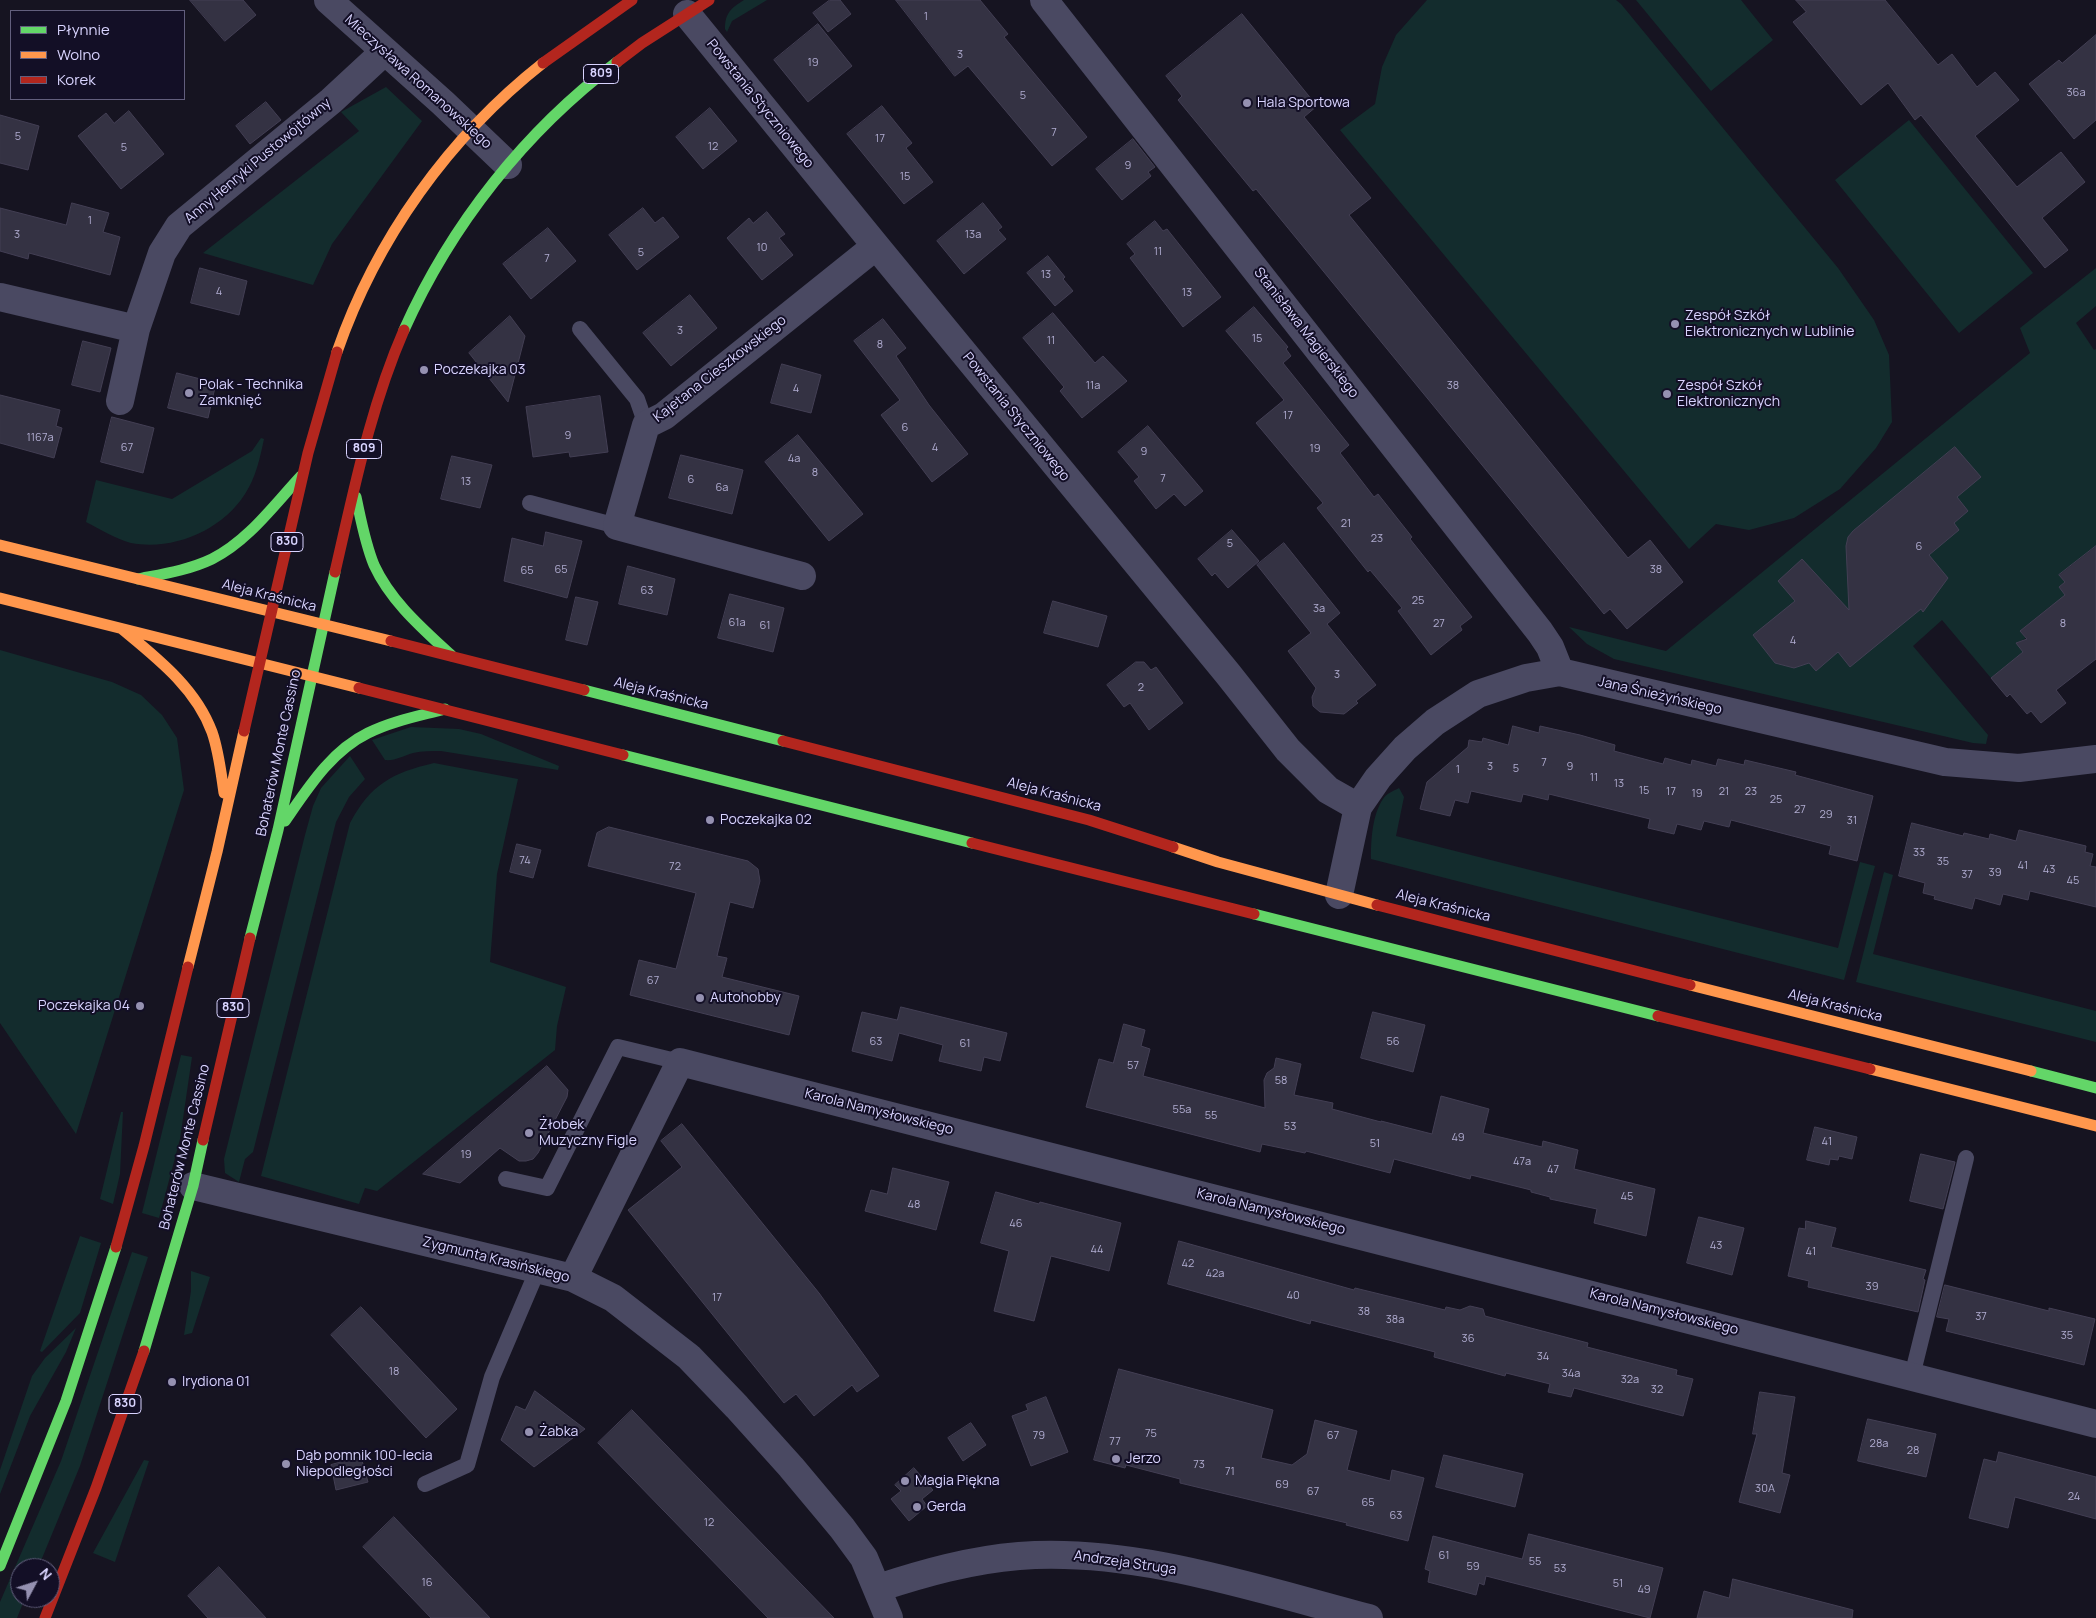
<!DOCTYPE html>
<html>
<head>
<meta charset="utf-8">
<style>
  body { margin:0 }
  #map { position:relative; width:2096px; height:1618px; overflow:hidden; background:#161421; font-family:Manrope,sans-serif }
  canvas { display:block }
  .legend { position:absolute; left:10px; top:10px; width:175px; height:90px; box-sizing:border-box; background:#130f26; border:1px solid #625e7d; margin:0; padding:6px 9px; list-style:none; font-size:15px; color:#d9d4ff }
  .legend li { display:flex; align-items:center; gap:10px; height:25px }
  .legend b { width:25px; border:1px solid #625e7d }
  .north { position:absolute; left:10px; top:1558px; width:50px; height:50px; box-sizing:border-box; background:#130f26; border:1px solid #625e7d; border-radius:50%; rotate:50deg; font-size:14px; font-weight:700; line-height:20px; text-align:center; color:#d9d4ff }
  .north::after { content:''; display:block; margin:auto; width:18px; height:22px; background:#9591b1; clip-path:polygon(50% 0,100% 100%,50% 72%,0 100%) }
</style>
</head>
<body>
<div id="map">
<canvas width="2096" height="1618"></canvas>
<ul class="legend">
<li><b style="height:6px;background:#63d668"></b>Płynnie</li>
<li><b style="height:6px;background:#ff974d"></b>Wolno</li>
<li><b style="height:6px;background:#b3261e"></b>Korek</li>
</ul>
<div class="north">N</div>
</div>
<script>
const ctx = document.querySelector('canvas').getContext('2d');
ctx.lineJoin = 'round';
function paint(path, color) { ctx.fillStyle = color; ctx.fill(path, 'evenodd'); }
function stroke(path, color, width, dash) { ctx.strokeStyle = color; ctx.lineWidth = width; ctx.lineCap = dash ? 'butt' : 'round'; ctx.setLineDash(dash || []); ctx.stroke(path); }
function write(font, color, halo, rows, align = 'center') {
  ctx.font = font + ' Manrope,sans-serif'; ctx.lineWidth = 4; ctx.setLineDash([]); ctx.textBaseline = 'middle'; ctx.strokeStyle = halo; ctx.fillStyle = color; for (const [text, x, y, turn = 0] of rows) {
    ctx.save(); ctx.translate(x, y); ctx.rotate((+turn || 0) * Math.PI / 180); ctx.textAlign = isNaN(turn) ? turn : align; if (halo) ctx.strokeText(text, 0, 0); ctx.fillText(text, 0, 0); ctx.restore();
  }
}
const green = new Path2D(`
  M744,0H767L732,21L727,32L725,29C725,13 731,8 744,0Z
  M1427,0H1616L1621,4L1838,268L1874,320L1889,355L1892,422L1876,448L1840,489L1794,518L1749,530L1716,524L1689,549L1340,130L1375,104L1382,67L1396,35Z
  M1636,0H1741L1773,40L1711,91Z
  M386,87L422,121L332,244L313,285L203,253L359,131L341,112Z
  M1909,120L2033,273L1959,333L1835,180Z
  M2096,268V306L2076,323L2094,350L2096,349V555L2092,549L2059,575L2065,582L2059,587L2075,607L2052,605L2020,631L2026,638L2017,643L2023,652L1991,678L1942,620L1913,646L1988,735L1986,744L1973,743L1614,659L1587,644L1569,627L1666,651L2030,353L2020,328Z
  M261,438L264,439C260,458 256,477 245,494C222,530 174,551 131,543C116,539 100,529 86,522L96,480L172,499L252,451Z
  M0,650L112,682L141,695L162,715L177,738L184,790L76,1134L0,1023Z
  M411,727L459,729L481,734L559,766L558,770L441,751C431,751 422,751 413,753C403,756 395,761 385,760L372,740Z
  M350,756L365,779L349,797L336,822L253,1152L245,1159L239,1182L225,1173L224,1159L305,835L313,806L321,788Z
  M434,763L518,779L497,874L490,962L566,987L557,1026L555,1050L377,1191L365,1188L359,1204L261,1176L350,823C371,784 392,773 434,763Z
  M1399,788L1404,797L1396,836L1838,948L1860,862L1875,866L1844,980L1371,859C1371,841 1372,815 1383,799C1386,794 1393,791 1399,788Z
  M1884,872L1893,875L1873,954L2096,1011V1042L1856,982Z
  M181,1055L192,1057L180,1139L159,1218L142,1213Z
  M121,1112H123L120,1174L113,1204L100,1199Z
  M80,1236L101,1243L80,1313L42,1352L40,1351Z
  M132,1252L148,1257L80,1466L38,1568H20V1598H25L17,1618H0V1602L61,1461Z
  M191,1271L210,1277L192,1333L184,1335L191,1291Z
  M76,1328L66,1352L30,1416L0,1494V1470L32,1376L45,1358Z
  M144,1460L149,1461L115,1562L93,1553Z`);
const building = new Path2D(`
  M190,0H243L256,15L225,41Z
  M830,0H840L851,14L828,32L813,13Z
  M896,0H980L1008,34L1004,37L1087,137L1052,166L968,66L955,76Z
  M1796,0H1885L1938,65L1952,54L1977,87L1995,72L2019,100L1975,136L2017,187L2061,152L2085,182L2042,218L2068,250L2045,268L1921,115L1915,120L1888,83L1861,105L1793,22L1806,12Z
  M1242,14L1317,106L1304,117L1371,198L1349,215L1628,558L1650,540L1683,582L1627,629L1610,609L1604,614L1256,189L1253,191L1178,100L1182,96L1166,76Z
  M818,24L852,66L808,102L774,60Z
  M2096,35V120L2074,139L2029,84L2059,60L2062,63Z
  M266,102L281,120L250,144L236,126Z
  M882,106L912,143L906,148L933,182L904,204L847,134Z
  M710,108L737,141L703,169L676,137Z
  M129,111L164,154L121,189L78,136L106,113L114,123Z
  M0,115L39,126L28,170L0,163Z
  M1133,139L1155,167L1148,172L1151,176L1122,200L1096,169Z
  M72,203L109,213L103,232L120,237L110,275L29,253L28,259L0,251V208L66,225Z
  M983,203L1002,227L998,230L1006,239L964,274L937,241Z
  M643,208L655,223L663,217L679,237L637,270L609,235Z
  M767,212L785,234L779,238L793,255L762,280L727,238L749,218L753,223Z
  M1155,221L1163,231L1167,229L1221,297L1183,327L1130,258L1135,254L1127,244Z
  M548,228L576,261L531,299L503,264Z
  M1048,256L1065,277L1063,279L1073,291L1055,306L1027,273Z
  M200,268L247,281L239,315L191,303Z
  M690,295L717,328L671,366L643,333Z
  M1254,307L1288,347L1286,349L1291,356L1283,363L1349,445L1340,453L1374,497L1378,494L1412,537L1410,539L1472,617L1460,626L1462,630L1431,655L1398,611L1402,608L1370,570L1368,572L1317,508L1323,503L1256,423L1284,400L1226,331Z
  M1053,313L1095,363L1103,356L1127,381L1082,418L1060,391L1064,387L1023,338Z
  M510,316L525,336L508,402L469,353Z
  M883,319L906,348L896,356L929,405L968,454L932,482L881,415L900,400L854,341Z
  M83,341L111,348L100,392L72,385Z
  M782,364L821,375L811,413L771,403Z
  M177,373L216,383L208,418L168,408Z
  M0,395L60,410L56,426L62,428L54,458L0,443Z
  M600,396L608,452L570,457L569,452L533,457L526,407Z
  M112,417L154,428L143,473L101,462Z
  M1148,426L1203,491L1185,506L1174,494L1156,509L1134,481L1139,477L1118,452Z
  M798,435L863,514L829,541L765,462Z
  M1955,447L1981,477L1957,497L1968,511L1954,523L1959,530L1929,555L1948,578L1923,612L1921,609L1850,667L1838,652L1816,671L1809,663L1794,668L1775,663L1753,635L1795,601L1778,581L1802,559L1849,610L1846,546L1848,537L1853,531Z
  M681,455L743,470L732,514L669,498Z
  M452,456L492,465L480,508L441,499Z
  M1232,530L1259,561L1228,588L1215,573L1212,576L1198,559Z
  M546,532L582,541L567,598L504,581L512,538L543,546Z
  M1284,543L1340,613L1327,624L1376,685L1356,701L1358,703L1344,714L1320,712L1313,706L1312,697L1316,688L1288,651L1311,633L1257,565Z
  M2096,546V659L2056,690L2066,703L2041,723L2031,711L2027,714L2010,694L2007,697L1991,678L2023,652L2016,643L2027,639L2020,631L2065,595L2059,587L2065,582L2059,575Z
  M628,566L675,579L667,615L619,604Z
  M730,594L784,608L773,652L718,638Z
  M576,597L598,602L587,645L566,640Z
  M1053,601L1107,616L1098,647L1044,633Z
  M1136,662H1144L1151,670L1156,667L1183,703L1149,730L1130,703L1124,707L1107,685Z
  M1513,726L1539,733L1540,726L1580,735L1615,745L1614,751L1663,764L1665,758L1691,765L1692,760L1716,766L1718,759L1744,765L1745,760L1796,772L1795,775L1873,796L1857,861L1829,854L1831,846L1731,820L1729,827L1704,821L1701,830L1677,824L1674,834L1648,828L1650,819L1549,794L1548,800L1523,794L1521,802L1471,791L1468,803L1455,800L1450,816L1420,809L1427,782L1468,747L1469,740L1482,742L1483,738L1508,745Z
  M1912,823L1963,836L1964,833L1989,839L1990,834L2016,841L2019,830L2086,846L2085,852L2093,854L2090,866L2096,867V907L2030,891L2028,900L2003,894L2000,905L1975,898L1972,909L1934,899L1935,896L1923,893L1925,883L1899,876Z
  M609,827L748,861L758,869L760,881L753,908L730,902L717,956L727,958L722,977L799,996L789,1035L630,995L639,960L676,969L696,893L588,866L597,833Z
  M517,844L541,850L533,878L510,872Z
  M901,1007L1007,1033L1000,1061L984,1057L981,1071L939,1061L943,1045L899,1033L892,1061L852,1051L862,1012L897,1020Z
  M1373,1012L1425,1025L1413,1072L1361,1058Z
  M1124,1024L1145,1030L1141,1046L1150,1049L1143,1076L1265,1108L1264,1080L1267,1073L1274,1068L1276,1058L1301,1064L1294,1095L1333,1103L1332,1109L1381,1122V1121L1432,1134L1441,1096L1489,1109L1483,1133L1542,1147L1543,1141L1578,1150L1574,1169L1655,1189L1646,1236L1594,1223L1597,1209L1550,1199V1197L1531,1192V1190L1471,1175L1470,1179L1394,1159L1390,1173L1306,1151L1305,1153L1262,1144L1260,1152L1086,1107L1099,1059L1113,1063Z
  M547,1066L568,1090L567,1097L538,1153L533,1159L526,1161H519L500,1148L460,1183L423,1174Z
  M682,1124L819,1293L879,1376L857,1392L852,1385L814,1416L796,1394L784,1403L628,1210L682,1167L661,1141Z
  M1815,1127L1857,1137L1852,1159L1839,1156L1838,1160L1830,1159L1829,1165L1807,1160Z
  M1921,1154L1955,1162L1943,1209L1910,1201Z
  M893,1168L949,1182L936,1230L865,1211L871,1190L887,1194Z
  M996,1192L1039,1204L1040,1202L1121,1223L1109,1271L1051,1256L1034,1321L994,1311L1009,1251L981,1243Z
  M1699,1217L1744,1228L1732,1275L1687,1263Z
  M1806,1221L1836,1228L1831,1247L1926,1270L1923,1279L1925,1280L1918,1312L1808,1287L1809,1281L1788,1276L1799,1228L1805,1229Z
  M1179,1241L1354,1290L1355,1288L1445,1310L1446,1307L1460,1310L1470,1306L1483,1309L1485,1316L1588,1343L1587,1347L1677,1370L1676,1375L1693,1379L1683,1416L1574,1388L1571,1397L1548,1392L1550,1384L1506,1373L1505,1376L1434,1357L1435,1352L1311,1320L1310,1324L1168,1284Z
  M1945,1285L2049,1311V1308L2095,1319L2084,1365L1946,1331L1949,1319L1937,1317Z
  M361,1307L457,1409L426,1438L331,1335Z
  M1119,1369L1273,1410L1261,1458L1292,1465L1307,1454L1315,1420L1357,1431L1347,1470L1390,1481L1392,1470L1424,1478L1408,1541L1346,1525L1347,1523L1180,1483V1479L1126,1465L1125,1468L1094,1460Z
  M535,1391L585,1429L534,1467L501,1440L516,1406L525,1410Z
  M1760,1392L1795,1397L1782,1473L1790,1475L1780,1513L1739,1502L1757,1434H1753Z
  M1046,1397L1068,1452L1031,1466L1012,1416L1028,1410L1026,1405Z
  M632,1410L834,1618H768L598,1443Z
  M1868,1419L1936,1434L1926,1477L1858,1461Z
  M971,1423L986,1445L963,1461L948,1438Z
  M1999,1452L2096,1477V1519L2015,1497L2008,1528L1969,1518L1984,1459L1996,1462Z
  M1444,1455L1523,1474L1515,1507L1436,1487Z
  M361,1457L368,1482L336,1490L331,1465Z
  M914,1468L933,1490L922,1499L927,1506L909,1521L891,1499L901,1491L895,1485Z
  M394,1517L490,1618H431L363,1547Z
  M1529,1534L1663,1568L1650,1618L1486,1576L1484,1585L1479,1583L1476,1595L1428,1582L1430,1571L1425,1569L1433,1536L1522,1559Z
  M219,1567L266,1618H208L188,1596Z
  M1733,1579L1853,1610L1852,1618H1697L1704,1591L1729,1598Z`);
const lane = new Path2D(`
  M580,329L637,399L646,425
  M530,503L617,526
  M506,1179L547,1188L618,1047L680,1062
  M1912,1376L1966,1158
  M425,1484L467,1465L492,1377L538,1269`);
const street = new Path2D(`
  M328,0L443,103L508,165
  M1044,0L1540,632L1550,647L1560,672
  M687,14L876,246L1228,674L1288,750L1328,790L1358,807
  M0,297L136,329
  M120,401L136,329L162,253L179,226L331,101L385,51
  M802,576L617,526L646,425L664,416L876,246
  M1339,895L1358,807L1378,778L1405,748L1435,722L1478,694L1526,678L1560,672L1945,762L2019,768L2096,759
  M193,1186L573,1278L613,1298L689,1357L737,1407L791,1467L842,1528L864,1558L889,1618
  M573,1278L680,1062L2096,1424
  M878,1588C924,1573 970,1560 1019,1556C1135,1547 1257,1589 1369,1618`);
const fast = new Path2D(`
  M404,330C451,225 525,131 617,62
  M356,497C361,520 365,543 374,565C391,602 423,629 452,656
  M138,579C163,574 189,570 212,559C248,541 274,505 301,476
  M584,690L783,741
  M623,755L972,843
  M285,821C308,788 331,751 368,733C392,721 419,716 445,709
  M1254,914L1658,1016
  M250,938L278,830L335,572
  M2031,1071L2096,1088
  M144,1351L193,1186L203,1140
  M0,1566L66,1401L116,1247`);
const slow = new Path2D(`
  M337,352C376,239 449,137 543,63
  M0,545L391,641
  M0,598L359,688
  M122,629C157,658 196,688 212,732C219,752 221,773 224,793
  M1173,847L1218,862L1377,905
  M188,967L217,852L244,731
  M1690,985L2031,1071
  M1870,1069L2096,1126`);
const jam = new Path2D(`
  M617,62L642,43L709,0
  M543,63L632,0
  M335,572C354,490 370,408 404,330
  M391,641L584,690
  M359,688L623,755
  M244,731L308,453L337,352
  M783,741L1089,820L1173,847
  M972,843L1254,914
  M1377,905L1690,985
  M1658,1016L1870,1069
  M203,1140L250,938
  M116,1247L144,1146L188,967
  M45,1618L96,1488L144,1351`);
const markers = [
  [1247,103,5,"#9591b1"],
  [1675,324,5,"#9591b1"],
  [424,370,5,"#9591b1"],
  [189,393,5,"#9591b1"],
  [1667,394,5,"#9591b1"],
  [710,820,5,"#9591b1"],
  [700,998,5,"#9591b1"],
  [140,1006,5,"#9591b1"],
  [529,1133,5,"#9591b1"],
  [172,1382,5,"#9591b1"],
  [529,1432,5,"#9591b1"],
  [1116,1459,5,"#9591b1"],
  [286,1464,5,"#9591b1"],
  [905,1481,5,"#9591b1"],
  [917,1507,5,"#9591b1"]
];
const numberNames = [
  ["1",926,17],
  ["3",960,55],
  ["19",813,63],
  ["36a",2076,93],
  ["5",1023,96],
  ["7",1054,133],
  ["5",18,137],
  ["17",880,139],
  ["12",713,147],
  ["5",124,148],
  ["9",1128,166],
  ["15",905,177],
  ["1",90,221],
  ["3",17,235],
  ["13a",973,235],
  ["10",762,248],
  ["11",1158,252],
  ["5",641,253],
  ["7",547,259],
  ["13",1046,275],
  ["4",219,292],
  ["13",1187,293],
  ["3",680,331],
  ["15",1257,339],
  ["11",1051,341],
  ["8",880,345],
  ["11a",1093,386],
  ["38",1453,386],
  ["4",796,389],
  ["17",1288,416],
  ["6",905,428],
  ["9",568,436],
  ["1167a",40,438],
  ["67",127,448],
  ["4",935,448],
  ["19",1315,449],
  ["9",1144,452],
  ["4a",794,459],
  ["8",815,473],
  ["7",1163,479],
  ["6",691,480],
  ["13",466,482],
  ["6a",722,488],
  ["21",1346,524],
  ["23",1377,539],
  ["5",1230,544],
  ["6",1919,547],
  ["65",561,570],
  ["38",1656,570],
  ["65",527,571],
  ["63",647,591],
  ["25",1418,601],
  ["3a",1319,609],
  ["61a",737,623],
  ["27",1439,624],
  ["8",2063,624],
  ["61",765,626],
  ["4",1793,641],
  ["3",1337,675],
  ["2",1141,688],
  ["7",1544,763],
  ["3",1490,767],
  ["9",1570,767],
  ["5",1516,769],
  ["1",1458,770],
  ["11",1594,778],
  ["13",1619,784],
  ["15",1644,791],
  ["17",1671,792],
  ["21",1724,792],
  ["23",1751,792],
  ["19",1697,794],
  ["25",1776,800],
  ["27",1800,810],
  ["29",1826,815],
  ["31",1852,821],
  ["33",1919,853],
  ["74",525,861],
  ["35",1943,862],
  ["41",2023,866],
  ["72",675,867],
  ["43",2049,870],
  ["39",1995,873],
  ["37",1967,875],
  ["45",2073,881],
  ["67",653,981],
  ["63",876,1042],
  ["56",1393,1042],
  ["61",965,1044],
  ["57",1133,1066],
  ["58",1281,1081],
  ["55a",1182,1110],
  ["55",1211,1116],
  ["53",1290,1127],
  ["49",1458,1138],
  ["41",1827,1142],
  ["51",1375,1144],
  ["19",466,1155],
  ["47a",1522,1162],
  ["47",1553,1170],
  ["45",1627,1197],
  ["48",914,1205],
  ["46",1016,1224],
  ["43",1716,1246],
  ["44",1097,1250],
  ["41",1811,1252],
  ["42",1188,1264],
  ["42a",1215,1274],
  ["39",1872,1287],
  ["40",1293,1296],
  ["17",717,1298],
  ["38",1364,1312],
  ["37",1981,1317],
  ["38a",1395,1320],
  ["35",2067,1336],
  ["36",1468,1339],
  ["34",1543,1357],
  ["18",394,1372],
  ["34a",1571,1374],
  ["32a",1630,1380],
  ["32",1657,1390],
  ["75",1151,1434],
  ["79",1039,1436],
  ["67",1333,1436],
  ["77",1115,1442],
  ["28a",1879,1444],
  ["28",1913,1451],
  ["73",1199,1465],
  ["71",1230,1472],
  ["69",1282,1485],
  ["30A",1765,1489],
  ["67",1313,1492],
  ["24",2074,1497],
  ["65",1368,1503],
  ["63",1396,1516],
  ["12",709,1523],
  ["61",1444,1556],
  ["55",1535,1562],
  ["59",1473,1567],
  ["53",1560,1569],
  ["16",427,1583],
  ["51",1618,1584],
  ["49",1644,1590]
];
const shields = [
  [601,74,35],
  [364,449,35],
  [287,542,32],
  [233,1008,32],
  [125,1404,32]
];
const shieldNames = [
  ["809",601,74],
  ["809",364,449],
  ["830",287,542],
  ["830",233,1008],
  ["830",125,1404]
];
const streetNames = [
  ["Mieczysława Romanowskiego",418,82,42],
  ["Powstania Styczniowego",760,104,51],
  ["Anny Henryki Pustowójtówny",258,161,-40],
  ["Stanisława Magierskiego",1306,333,52],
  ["Kajetana Cieszkowskiego",720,369,-38],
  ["Powstania Styczniowego",1016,417,51],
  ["Aleja Kraśnicka",269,596,14],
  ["Aleja Kraśnicka",661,694,14],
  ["Jana Śnieżyńskiego",1660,696,13],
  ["Bohaterów Monte Cassino",279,753,-78],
  ["Aleja Kraśnicka",1054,795,15],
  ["Aleja Kraśnicka",1443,906,14],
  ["Aleja Kraśnicka",1835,1006,14],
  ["Karola Namysłowskiego",879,1112,14],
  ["Bohaterów Monte Cassino",185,1147,-76],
  ["Karola Namysłowskiego",1271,1212,14],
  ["Zygmunta Krasińskiego",496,1260,14],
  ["Karola Namysłowskiego",1664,1312,14],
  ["Andrzeja Struga",1125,1563,8]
];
const poiNames = [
  ["Hala Sportowa",1257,103],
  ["Zespół Szkół",1685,316],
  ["Elektronicznych w Lublinie",1685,332],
  ["Poczekajka 03",434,370],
  ["Polak - Technika",199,385],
  ["Zamknięć",199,401],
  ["Zespół Szkół",1677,386],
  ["Elektronicznych",1677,402],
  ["Poczekajka 02",720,820],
  ["Autohobby",710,998],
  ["Poczekajka 04",130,1006,"right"],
  ["Żłobek",539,1125],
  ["Muzyczny Figle",539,1141],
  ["Irydiona 01",182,1382],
  ["Żabka",539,1432],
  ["Dąb pomnik 100-lecia",296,1456],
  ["Niepodległości",296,1472],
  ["Jerzo",1126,1459],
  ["Magia Piękna",915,1481],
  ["Gerda",927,1507]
];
paint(green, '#132c2d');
paint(building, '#343243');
stroke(building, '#433f54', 1);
stroke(lane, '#4a4962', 16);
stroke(street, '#4a4962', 28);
stroke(fast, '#63d668', 11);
stroke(slow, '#ff974d', 11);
stroke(jam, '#b3261e', 11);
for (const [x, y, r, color] of markers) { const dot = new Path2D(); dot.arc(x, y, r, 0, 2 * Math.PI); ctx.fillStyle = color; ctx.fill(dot); stroke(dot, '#130f26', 2); }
write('11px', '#b0acd0', null, numberNames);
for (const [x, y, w] of shields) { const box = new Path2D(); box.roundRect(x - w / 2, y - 9.5, w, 19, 4); ctx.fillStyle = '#130f26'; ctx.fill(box); stroke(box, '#d9d4ff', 1); }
write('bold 12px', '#d9d4ff', null, shieldNames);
write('14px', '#d9d4ff', '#130f26', streetNames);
write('14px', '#d9d4ff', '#130f26', poiNames, 'left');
</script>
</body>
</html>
